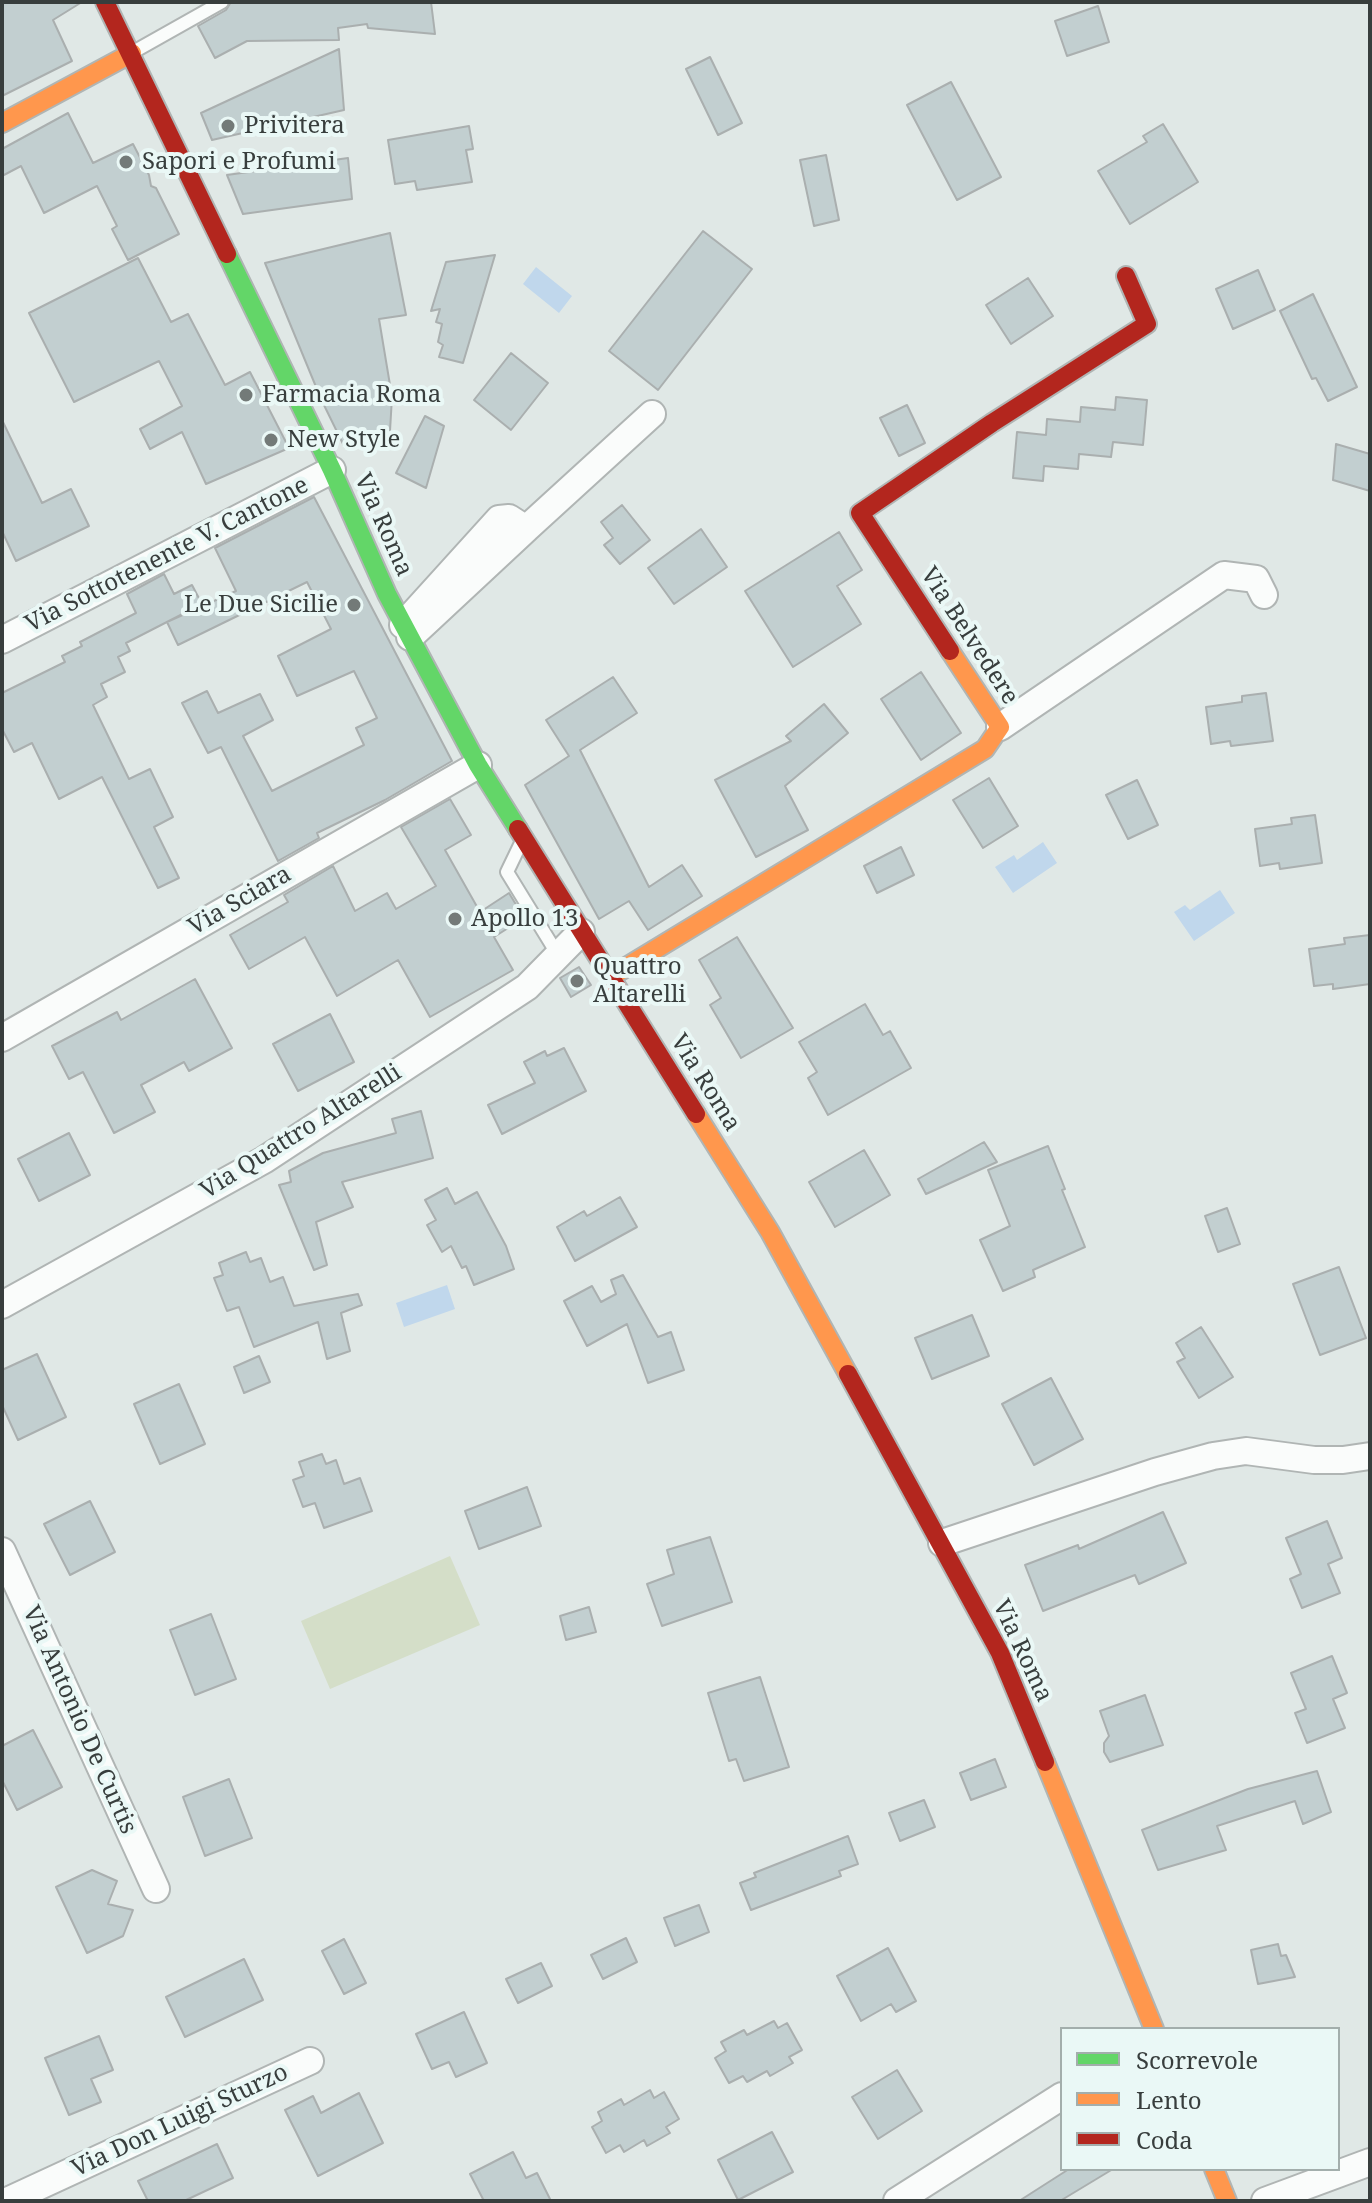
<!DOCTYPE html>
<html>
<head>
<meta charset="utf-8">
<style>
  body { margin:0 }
  #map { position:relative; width:1372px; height:2203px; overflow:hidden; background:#e0e8e6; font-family:"Noto Serif",serif }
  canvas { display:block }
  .frame { position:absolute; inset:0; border:4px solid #383e3d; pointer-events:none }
  .legend { position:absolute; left:1060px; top:2027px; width:280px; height:144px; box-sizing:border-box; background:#eaf8f6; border:2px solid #a3aeac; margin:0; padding:10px 14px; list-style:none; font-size:24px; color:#383e3d }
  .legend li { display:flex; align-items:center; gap:16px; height:40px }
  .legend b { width:40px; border:2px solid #a3aeac }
</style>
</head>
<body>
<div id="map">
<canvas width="1372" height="2203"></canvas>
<div class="frame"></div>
<ul class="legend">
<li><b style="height:10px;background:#63d668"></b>Scorrevole</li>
<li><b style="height:10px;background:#ff974d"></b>Lento</li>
<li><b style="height:10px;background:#b3261e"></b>Coda</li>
</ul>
</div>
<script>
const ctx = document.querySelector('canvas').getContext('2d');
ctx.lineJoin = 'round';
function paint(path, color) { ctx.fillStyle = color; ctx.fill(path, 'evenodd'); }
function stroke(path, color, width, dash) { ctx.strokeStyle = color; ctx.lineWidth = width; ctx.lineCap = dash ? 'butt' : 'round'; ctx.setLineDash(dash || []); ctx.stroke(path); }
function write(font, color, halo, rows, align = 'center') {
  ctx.font = font + ' "Noto Serif",serif'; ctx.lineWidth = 8; ctx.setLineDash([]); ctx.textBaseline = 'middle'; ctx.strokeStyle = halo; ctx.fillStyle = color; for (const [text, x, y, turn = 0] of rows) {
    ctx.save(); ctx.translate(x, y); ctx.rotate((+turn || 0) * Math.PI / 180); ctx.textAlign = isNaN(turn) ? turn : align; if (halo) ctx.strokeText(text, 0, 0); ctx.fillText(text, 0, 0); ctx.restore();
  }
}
const green = new Path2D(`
  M450,1556L480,1625L330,1689L301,1621Z`);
const water = new Path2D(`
  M536,267L572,296L559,313L523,284Z
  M1043,842L1057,863L1013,893L995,867L1014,855L1017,860Z
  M1220,890L1235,913L1194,941L1174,912L1185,905L1190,910Z
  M447,1285L455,1309L404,1327L396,1303Z`);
const building = new Path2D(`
  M2,2H82L53,20L72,61L2,96Z
  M231,2H431L435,34L368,28L367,24L338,28L339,40L247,41L215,58L198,26L226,10Z
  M1098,6L1109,42L1067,56L1055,21Z
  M339,49L344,110L212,140L201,113Z
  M710,57L742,123L718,135L686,69Z
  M951,82L1001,177L957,200L907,105Z
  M68,113L93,163L133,144L149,175L151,186L156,188L179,234L128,260L112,229L117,226L97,186L44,213L21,166L2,176V149Z
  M1163,124L1198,182L1130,224L1098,171L1147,142L1143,136Z
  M469,126L473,149L466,150L472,182L417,190L415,181L395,184L388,140Z
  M826,155L839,220L814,226L800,160Z
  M348,158L352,199L243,214L227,175Z
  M703,231L752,269L658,390L609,351Z
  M390,233L406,315L379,319L392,397L390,431L345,448L321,399L265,263Z
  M495,255L463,363L439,357L443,345L438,342L442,324L436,322L440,309L431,311L446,262Z
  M138,258L171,322L188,314L225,385L250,372L289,448L206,484L182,432L150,449L140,429L182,406L159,361L74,402L29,313Z
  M1258,270L1275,310L1233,329L1216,289Z
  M1028,278L1053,316L1011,344L986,305Z
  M1313,294L1357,387L1328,401L1316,378L1312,379L1280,311Z
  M511,353L548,383L511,430L474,400Z
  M1116,397L1147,400L1143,445L1113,442L1111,457L1079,454L1078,469L1044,466L1043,481L1013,478L1017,432L1046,435L1047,419L1080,422L1081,407L1115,410Z
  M907,405L925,443L899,456L880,418Z
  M425,416L444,426L426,488L396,473Z
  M2,420L42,503L71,489L89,526L16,561L2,531Z
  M1336,444L1370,454V491L1333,480Z
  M314,497L452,761L385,800L317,833L319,838L278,861L221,747L208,753L182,703L207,691L218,713L260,694L273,720L243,736L272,791L364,745L356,728L377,718L354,671L297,696L278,656L331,629L307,582L178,645L167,622L236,591L215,548Z
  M622,505L650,540L620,564L604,545L613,538L601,522Z
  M701,529L727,567L674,604L648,568Z
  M839,532L862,570L837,586L861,624L793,667L745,591Z
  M164,574L174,594L192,585L202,604L126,643L130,651L118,657L125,672L101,684L107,697L93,705L129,779L150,769L173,817L154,827L179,878L158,888L102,777L59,799L32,743L14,752L2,729V693L65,662L62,656L82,646L80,642L136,613L127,594Z
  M921,672L961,733L921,760L881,699Z
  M613,677L637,713L580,750L649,887L682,865L702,896L648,930L629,901L599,919L525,785L569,756L546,720Z
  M1266,693L1273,741L1231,746L1230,741L1211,744L1206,707L1242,702V696Z
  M824,704L848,733L785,786L808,830L756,857L715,780L791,741L786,736Z
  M989,778L1018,826L983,848L953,800Z
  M1137,780L1158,825L1128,839L1106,795Z
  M450,799L471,835L445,850L480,912L509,893L524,918L494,937L513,970L430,1017L398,960L337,996L305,937L249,969L230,935L288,902L284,895L333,866L355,911L387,893L396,909L436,886L401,827Z
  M1315,815L1322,863L1280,869L1279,863L1260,866L1255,829L1292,824L1291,818Z
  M901,847L914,875L877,893L864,866Z
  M1370,935V984L1333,989V984L1314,986L1309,949L1345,944L1344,938Z
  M737,937L793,1028L741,1058L710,1005L721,998L699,960Z
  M579,967L591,985L571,997L560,978Z
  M195,979L232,1048L189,1071L184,1062L141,1085L155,1112L114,1133L83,1072L69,1079L52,1046L117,1012L121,1020Z
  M865,1004L883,1035L890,1031L911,1068L828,1115L808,1078L817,1072L799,1042Z
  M330,1014L354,1062L298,1091L273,1044Z
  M564,1048L586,1091L502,1134L488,1105L535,1083L524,1062L545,1051L547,1056Z
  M421,1111L433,1158L342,1182L353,1207L316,1222L327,1265L314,1270L279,1185L291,1182L289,1171L323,1153L396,1133L392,1119Z
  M69,1133L90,1175L39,1201L18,1159Z
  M984,1142L997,1162L926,1194L918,1179Z
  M1048,1146L1065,1189L1062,1190L1085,1247L1033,1270L1035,1277L1003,1291L980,1240L1010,1226L988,1170Z
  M864,1150L890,1195L835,1227L809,1182Z
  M447,1188L455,1204L477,1192L506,1246L514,1269L474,1285L466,1266L462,1268L451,1246L442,1252L427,1225L436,1220L425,1200Z
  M620,1197L637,1227L575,1261L557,1227L584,1211L587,1216Z
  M1227,1208L1240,1244L1218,1252L1205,1216Z
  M246,1252L250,1262L261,1258L270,1282L283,1277L294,1306L358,1294L362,1305L341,1313L350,1351L327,1359L318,1322L254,1347L239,1307L227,1311L214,1278L223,1275L219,1263Z
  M1339,1267L1366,1338L1320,1355L1293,1284Z
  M623,1275L658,1337L671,1332L684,1370L648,1383L627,1324L587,1346L564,1301L592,1286L601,1302L616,1294L611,1280Z
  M972,1315L989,1356L932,1379L915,1338Z
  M1201,1327L1233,1377L1199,1398L1177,1362L1185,1358L1176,1343Z
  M37,1354L66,1417L18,1440L2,1405V1370Z
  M259,1356L270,1382L244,1393L234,1367Z
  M1051,1378L1083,1439L1034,1465L1002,1404Z
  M179,1384L205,1444L160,1464L134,1404Z
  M322,1454L326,1464L336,1460L344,1484L360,1478L372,1511L324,1528L315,1503L303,1507L293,1480L304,1476L299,1462Z
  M527,1487L541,1526L479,1549L465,1511Z
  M90,1501L115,1552L70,1575L44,1524Z
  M1163,1512L1186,1563L1139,1584L1135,1575L1043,1611L1025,1565L1078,1545L1079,1549Z
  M1327,1521L1342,1558L1328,1564L1340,1593L1302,1608L1290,1579L1301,1574L1286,1538Z
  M710,1537L732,1602L662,1626L647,1584L674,1574L667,1550Z
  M589,1607L596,1632L566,1640L560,1616Z
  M211,1614L236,1679L195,1695L170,1630Z
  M1332,1656L1347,1693L1333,1699L1345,1728L1307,1743L1295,1713L1306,1709L1291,1673Z
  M760,1677L789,1767L744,1781L736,1759L729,1761L708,1693Z
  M1145,1695L1163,1745L1110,1762L1104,1752V1743L1109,1736L1100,1711Z
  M33,1730L62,1787L17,1810L2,1780V1746Z
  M995,1759L1006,1787L971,1800L960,1773Z
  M1317,1771L1331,1812L1303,1824L1295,1801L1217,1826L1226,1850L1158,1870L1142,1830L1248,1789Z
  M229,1779L252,1838L205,1856L183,1797Z
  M924,1800L935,1827L900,1841L889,1813Z
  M848,1836L858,1864L839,1871L841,1876L751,1910L740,1883L756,1877L754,1873Z
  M92,1870L117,1881L108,1904L133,1910L123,1936L87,1953L56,1887Z
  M699,1905L709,1932L675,1946L664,1918Z
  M626,1938L637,1962L603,1979L591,1955Z
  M344,1939L366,1983L344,1994L322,1951Z
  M1278,1944L1281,1956L1286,1955L1295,1977L1258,1984L1251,1950Z
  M888,1948L916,2001L896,2012L891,2004L861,2021L837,1976Z
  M244,1959L263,2000L185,2037L166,1997Z
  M541,1963L552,1986L518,2003L506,1979Z
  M464,2012L487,2063L456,2077L449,2062L432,2069L416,2034Z
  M774,2021L778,2028L787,2023L802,2050L789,2057L793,2063L770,2076L767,2071L747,2082L743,2076L729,2083L715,2058L726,2051L721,2042L744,2030L747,2035Z
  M99,2036L113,2070L91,2079L101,2102L69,2115L45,2058Z
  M897,2070L922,2111L878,2139L852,2097Z
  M650,2090L654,2098L664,2092L679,2119L666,2127L670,2133L647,2146L644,2140L624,2152L620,2145L606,2153L592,2127L602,2121L598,2112L621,2099L624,2105Z
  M359,2093L383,2143L318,2176L285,2110L313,2096L321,2113Z
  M772,2132L793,2172L738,2200L718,2160Z
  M217,2144L233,2178L184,2201H148L138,2181Z
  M513,2152L526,2178L537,2173L551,2201H484L470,2174Z
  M1069,2169H1113L1060,2201H1019Z`);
const lane = new Path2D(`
  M135,51L222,2
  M520,845L507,872L558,955`);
const street = new Path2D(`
  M526,529L652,414
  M403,625L499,519L509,518L526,529L410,637
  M2,640L332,470
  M1000,727L1224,575L1256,579L1264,595
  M2,1038L478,765
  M2,1305L264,1160L527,987L581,932
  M942,1543L1155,1472L1213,1456L1246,1451L1314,1460H1343L1370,1456
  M2,1551L156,1889
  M7,2201L310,2061
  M897,2201L1062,2096
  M1265,2201L1370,2162`);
const fast = new Path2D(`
  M227,254L332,470L387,594L478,765L518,829`);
const slow = new Path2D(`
  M2,123L132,53
  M610,977L985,749L1000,727L950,651
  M696,1114L770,1232L848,1374
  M1045,1762L1154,2029
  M1214,2169L1227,2201`);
const jam = new Path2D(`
  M105,2L227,254
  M950,651L860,513L992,423L1147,324L1126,276
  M518,829L696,1114
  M848,1374L1000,1653L1045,1762`);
const markers = [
  [228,126,8,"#737a78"],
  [126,162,8,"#737a78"],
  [246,395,8,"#737a78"],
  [271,440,8,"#737a78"],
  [354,605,8,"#737a78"],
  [455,919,8,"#737a78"],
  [577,981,8,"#737a78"]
];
const poiNames = [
  ["Privitera",244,126],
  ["Sapori e Profumi",142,162],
  ["Farmacia Roma",262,395],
  ["New Style",287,440],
  ["Le Due Sicilie",338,605,"right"],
  ["Apollo 13",471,919],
  ["Quattro",593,967],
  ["Altarelli",593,995]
];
const streetNames = [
  ["Via Roma",383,525,66],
  ["Via Sottotenente V. Cantone",167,555,-27],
  ["Via Belvedere",969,636,57],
  ["Via Sciara",240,901,-30],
  ["Via Roma",705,1083,58],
  ["Via Quattro Altarelli",301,1132,-32],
  ["Via Roma",1022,1651,65],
  ["Via Antonio De Curtis",79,1720,66],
  ["Via Don Luigi Sturzo",180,2121,-25]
];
paint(green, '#d4dec8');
paint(water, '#c0d7ec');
paint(building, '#c2cfd0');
stroke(building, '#aaafaf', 2);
stroke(lane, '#b0b5b4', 16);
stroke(street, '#b0b5b4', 30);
stroke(fast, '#b0b5b4', 22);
stroke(slow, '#b0b5b4', 22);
stroke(jam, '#b0b5b4', 22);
stroke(lane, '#fafcfb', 12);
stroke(street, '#fafcfb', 26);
stroke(fast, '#63d668', 18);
stroke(slow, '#ff974d', 18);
stroke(jam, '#b3261e', 18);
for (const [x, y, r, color] of markers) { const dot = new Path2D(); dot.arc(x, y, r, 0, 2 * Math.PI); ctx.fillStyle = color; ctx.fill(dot); stroke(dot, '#eaf8f6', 3); }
write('24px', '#383e3d', '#eaf8f6', poiNames, 'left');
write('24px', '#383e3d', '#eaf8f6', streetNames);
</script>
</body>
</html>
